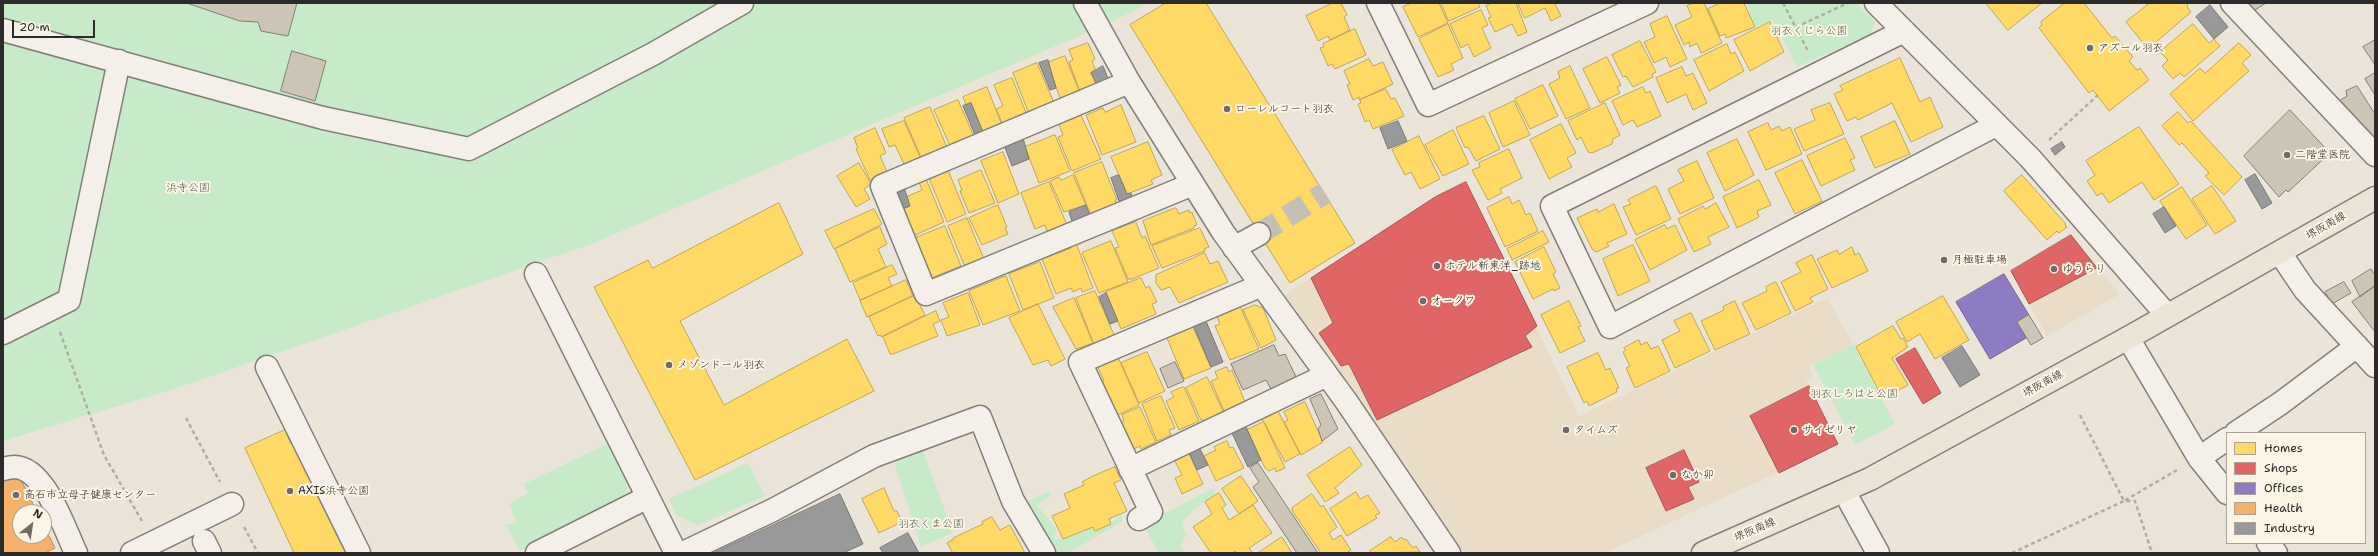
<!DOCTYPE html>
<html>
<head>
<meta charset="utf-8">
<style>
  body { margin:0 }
  #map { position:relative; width:2378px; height:556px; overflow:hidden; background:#ebe5d9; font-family:"Shantell Sans",sans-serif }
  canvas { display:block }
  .frame { position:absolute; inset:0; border:4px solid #2b2b2b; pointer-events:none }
  .legend { position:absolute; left:2226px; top:432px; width:140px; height:112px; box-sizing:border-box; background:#fcf5e5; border:1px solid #a8a49b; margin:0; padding:5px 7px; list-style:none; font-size:12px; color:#2b2b2b }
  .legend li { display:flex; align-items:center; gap:8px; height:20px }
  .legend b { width:20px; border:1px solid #a8a49b }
  .north { position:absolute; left:12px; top:504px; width:40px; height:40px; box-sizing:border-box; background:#fcf5e5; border:1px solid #a8a49b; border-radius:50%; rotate:30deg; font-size:11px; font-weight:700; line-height:16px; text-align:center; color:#2b2b2b }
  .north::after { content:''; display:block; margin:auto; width:14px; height:18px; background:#6e6c68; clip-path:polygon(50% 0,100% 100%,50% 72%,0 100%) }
  .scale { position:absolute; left:12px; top:20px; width:83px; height:18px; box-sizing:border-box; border:2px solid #2b2b2b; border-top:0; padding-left:5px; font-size:12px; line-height:14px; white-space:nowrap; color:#2b2b2b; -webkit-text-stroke:3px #fcf5e5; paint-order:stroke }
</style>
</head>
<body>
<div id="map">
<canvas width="2378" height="556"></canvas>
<div class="frame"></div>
<ul class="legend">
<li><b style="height:11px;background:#ffd966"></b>Homes</li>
<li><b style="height:11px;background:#e06666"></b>Shops</li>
<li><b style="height:11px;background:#8e7cc3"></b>Offices</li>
<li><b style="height:11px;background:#f6b26b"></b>Health</li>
<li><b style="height:11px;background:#999"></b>Industry</li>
</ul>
<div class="north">N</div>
<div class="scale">20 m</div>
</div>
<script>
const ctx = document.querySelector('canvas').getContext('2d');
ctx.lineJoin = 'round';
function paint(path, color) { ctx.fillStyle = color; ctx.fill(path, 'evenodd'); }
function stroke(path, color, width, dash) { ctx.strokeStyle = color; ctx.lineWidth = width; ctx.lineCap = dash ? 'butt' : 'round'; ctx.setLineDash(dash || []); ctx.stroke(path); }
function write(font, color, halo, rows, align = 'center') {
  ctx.font = font + ' "Shantell Sans","Klee One",sans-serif'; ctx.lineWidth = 4; ctx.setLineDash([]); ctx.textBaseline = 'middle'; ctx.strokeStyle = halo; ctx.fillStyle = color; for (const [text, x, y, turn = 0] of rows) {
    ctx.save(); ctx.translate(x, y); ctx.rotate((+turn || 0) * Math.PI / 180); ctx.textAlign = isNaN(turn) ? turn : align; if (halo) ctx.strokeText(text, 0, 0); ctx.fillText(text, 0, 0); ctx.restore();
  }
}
const built = new Path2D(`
  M1466,182L1579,416L1827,298L1853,344L1809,366L1813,377L1806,381L1838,444L1605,553H1462L1274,302L1435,197Z
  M2071,235L2120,294L2047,336L2011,271Z`);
const green = new Path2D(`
  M3,3H1150L1098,28L591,244L177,388L3,441Z
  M1747,3H1856L1875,22L1871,34L1797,67L1773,20L1755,27Z
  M1853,344L1895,424L1855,445L1813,365Z
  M609,443L630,485L622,497L520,551L506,525L516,522L509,504L528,493L524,484Z
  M921,445L953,533L921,547L893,458Z
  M748,463L765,496L698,525L677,516L669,499Z
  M1214,488V496L1195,509L1182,522L1186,535L1181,546L1184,553H1159L1143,524Z
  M1050,491L1051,495L1037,505L1056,529L1055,537L1058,540L1093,527L1095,531L1111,524L1121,514L1123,521L1068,553L1051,551L1025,502Z`);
const homes = new Path2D(`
  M1166,3H1206L1355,243L1290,283L1130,25Z
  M1333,3H1341L1347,15L1344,17L1350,30L1330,40L1328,36L1318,41L1306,16Z
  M1412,3H1439L1448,23L1418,37L1403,7Z
  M1441,3H1478L1480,7L1449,21Z
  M1492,3H1516L1527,32L1518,36L1512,24L1495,32L1488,18L1491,17L1486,6Z
  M1518,3H1557L1555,4L1561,16L1551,21L1545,8L1525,18Z
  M1694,3H1704L1722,43L1701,53L1697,43L1690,47L1689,42L1684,45L1675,25L1692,17L1687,6Z
  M1720,3H1744L1755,27L1726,38L1725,34L1720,36L1708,9Z
  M1986,3H2042L2008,30Z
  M2065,3H2084L2112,38L2115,36L2133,57L2129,61L2137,70L2140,68L2149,80L2109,111L2093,90L2089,93L2039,28L2042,25L2041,22Z
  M2150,3H2188L2187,7L2191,12L2148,49L2126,22Z
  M1481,10L1488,25L1482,28L1491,48L1474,57L1468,44L1461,48L1450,24Z
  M1667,16L1687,59L1670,67L1666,57L1654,63L1644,42L1655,37L1650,24Z
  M1770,22L1784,52L1750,71L1734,40Z
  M1448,24L1463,58L1451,64L1454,70L1438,77L1419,39Z
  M2193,24L2209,43L2214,39L2220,46L2184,77L2180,73L2173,79L2162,66L2168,60L2160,52Z
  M1355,29L1366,55L1335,69L1332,64L1328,66L1320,48L1324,47L1323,44Z
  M1640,41L1656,72L1652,74L1653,77L1633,87L1626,76L1623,77L1612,55Z
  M1088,43L1095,59L1092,61L1096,71L1091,73L1097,85L1080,92L1069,62L1073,60L1069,50Z
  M2239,43L2251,55L2242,63L2249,71L2193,121L2170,94L2200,68L2205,73Z
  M1727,44L1731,54L1735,52L1744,71L1709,91L1694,60Z
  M1065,56L1081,95L1062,103L1047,63Z
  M1607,57L1621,85L1617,87L1620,93L1600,103L1583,69Z
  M1900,58L1920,102L1930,97L1943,127L1911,142L1892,103L1858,120L1856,117L1847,121L1834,94L1843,90L1840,86Z
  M1369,59L1373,66L1383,62L1393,84L1359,100V97L1353,100L1347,85L1350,84L1344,71Z
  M1037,63L1054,103L1029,114L1013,73Z
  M1570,66L1590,108L1566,119L1549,84L1560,78L1558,72Z
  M1682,67L1686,76L1693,73L1707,103L1693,110L1686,94L1667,103L1656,78Z
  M1012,78L1027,115L1003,125L996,109L1003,106L994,85Z
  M1543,85L1558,116L1530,129L1515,99Z
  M987,87L1002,125L983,132L971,103L966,105L963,97Z
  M1643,87L1646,93L1650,91L1661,116L1637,127L1633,120L1623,125L1612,101Z
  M1386,89L1391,99L1395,98L1404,116L1373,129L1369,120L1365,122L1358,104L1361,103L1360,100Z
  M958,100L975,139L951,148L934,110Z
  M1514,101L1530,135L1503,147L1489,113Z
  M1605,103L1620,135L1613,139L1612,144L1592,153L1588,152L1581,137L1577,140L1568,121Z
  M1830,103L1844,134L1804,151L1794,129L1815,120L1811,110Z
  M1121,105L1136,142L1102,155L1086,115L1103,108L1105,112Z
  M930,107L948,150L922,160L904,118Z
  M2178,112L2188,123L2191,121L2242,177L2224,195L2205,176L2209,173L2182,143L2179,145L2162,126Z
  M1080,113L1101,159L1072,171L1058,137L1063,135L1058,122Z
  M1484,116L1500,149L1476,161L1468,147L1465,148L1456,128Z
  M904,121L921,159L905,166L895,145L889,147L882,129Z
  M1895,121L1910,154L1875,168L1861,137Z
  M1768,123L1771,130L1779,126L1782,131L1790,127L1802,154L1766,170L1748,132Z
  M1561,124L1576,153L1567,158L1572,167L1549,179L1530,140Z
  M2139,127L2179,184L2154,200L2142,182L2109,203L2102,193L2097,196L2087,181L2095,175L2086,161Z
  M875,128L886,153L880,156L887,172L870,180L856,149L858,148L854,138Z
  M1453,130L1469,164L1443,176L1425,145Z
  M1055,135L1070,171L1039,183L1025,147Z
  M1419,136L1440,179L1420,189L1411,172L1405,175L1392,150Z
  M1845,138L1855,158L1850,160L1855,170L1821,186L1807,156Z
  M1737,139L1754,175L1725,191L1707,153Z
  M1148,142L1162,175L1151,180L1153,184L1127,194L1111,157Z
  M1509,149L1522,178L1500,189L1502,193L1488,200L1472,170L1480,167L1479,163Z
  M1003,152L1019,194L998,203L981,161Z
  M1802,160L1822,201L1795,214L1775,173Z
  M1697,161L1714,198L1680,214L1668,189L1684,181L1678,170Z
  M1102,162L1117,200H1115L1117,205L1091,215L1074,173Z
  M859,163L871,184L864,189L870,199L856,207L837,176Z
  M948,170L966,214L947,222L929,178Z
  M981,170L995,203L969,213L960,191L962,190L958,180Z
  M1073,175L1086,205L1064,212L1050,181L1059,177L1061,180Z
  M2022,175L2066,224L2065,225L2067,227L2059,233L2057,231L2047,240L2004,191Z
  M926,179L944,222L913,236L902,209L910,206L906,197L922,190L919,182Z
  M1759,180L1771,205L1757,211L1759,217L1737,228L1723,197Z
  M1049,182L1067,225L1048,233L1045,225L1035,229L1021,193Z
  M1656,186L1671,219L1636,235L1623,207L1631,204L1628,200Z
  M2212,186L2236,221L2215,234L2192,199Z
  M2182,187L2207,225L2186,239L2160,201Z
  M1509,197L1512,204L1519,200L1526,215L1530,213L1538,231L1505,247L1487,208Z
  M779,203L803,254L680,321L724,405L847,339L874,391L695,480L594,287L648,260L652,268Z
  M1716,203L1729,227L1708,237L1711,244L1694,252L1678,219L1703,206L1705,209Z
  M1614,204L1627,234L1607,243L1609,246L1596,252L1592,249L1577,218L1597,209L1598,212Z
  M998,205L1007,227L1005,228L1008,234L982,245L969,218Z
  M1176,208L1179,214L1189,210V213L1192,212L1197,225L1194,226V228L1151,245L1143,221Z
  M874,209L882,224L834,249L825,231Z
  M967,218L984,259L965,267L948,226Z
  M1136,222L1142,238L1145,236L1159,268L1132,279H1128L1115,248L1119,247L1112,231Z
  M1665,225L1667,229L1675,225L1687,250L1650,270L1635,240Z
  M945,226L961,266L929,279L913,239Z
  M880,227L887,244L878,249L886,267L850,282L835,249Z
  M1200,228L1209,247L1204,249L1205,251L1162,268L1152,246Z
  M1543,231L1549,242L1512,260L1507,249Z
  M1111,241L1128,282L1099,293L1082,253Z
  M1076,243L1093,288L1082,292L1081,288L1073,292L1071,288L1056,294L1042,259L1071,248L1070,245Z
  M1633,245L1650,281L1618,296L1603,259Z
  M1544,247L1556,272L1553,274L1560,288L1554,291L1553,289L1533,299L1515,262Z
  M1852,247L1855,255L1859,253L1868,271L1832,288L1817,259L1837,250L1839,254Z
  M1205,253L1210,264L1218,261L1228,282L1179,303L1170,287L1161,290L1156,283V275Z
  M1812,255L1828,289L1810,298L1813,302L1795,311L1781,282L1801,272L1796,263Z
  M1040,262L1054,298L1023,310L1009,274Z
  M892,265L897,274L888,278L892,286L860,300L853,283Z
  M1006,276L1020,311L983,325L969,291Z
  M1141,278L1146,288L1149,286L1157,302L1152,304L1156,314L1121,329L1106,292Z
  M906,280L913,296L867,317L860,301Z
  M1776,282L1791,313L1756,330L1742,303L1767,291L1766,287Z
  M1095,291L1115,337L1094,345L1076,298Z
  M968,293L980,325L947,336L941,320L949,317L943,303Z
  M915,295L925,315L881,337V335L878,336L869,317Z
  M1943,296L1969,340L1935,359L1920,334L1907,342L1896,322Z
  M1074,298L1093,343L1076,349L1053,307Z
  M1569,301L1581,326L1578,327L1585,341L1560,353L1541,315Z
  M1735,301L1750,334L1715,350L1701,321L1724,310L1723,307Z
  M1038,304L1065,359L1051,366L1048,360L1033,365L1009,318Z
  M1255,305L1263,308L1276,340L1261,348L1243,310Z
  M1240,306L1259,349L1230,360L1215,326L1220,324L1217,317Z
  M936,311L940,321L933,324L938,336L893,354H890L883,337Z
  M1691,313L1710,351L1675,368L1662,340L1680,331L1674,321Z
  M1893,326L1901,339L1903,338L1908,347L1892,358L1908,385L1883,399L1856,347Z
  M1193,327L1211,368L1184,379L1167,338Z
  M1639,340L1641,345L1647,342L1651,349L1658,346L1670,371L1635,388L1626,368L1630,366L1623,352L1626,350L1624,348Z
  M1147,352L1165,391L1139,403L1121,363Z
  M1598,353L1606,370L1610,368L1619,388L1616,389L1617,392L1589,406L1587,401L1584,403L1567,367Z
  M1118,357L1139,405L1118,415L1116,412L1113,413L1100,383L1104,381L1097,365Z
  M1227,367L1229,372L1232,370L1245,402L1224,411L1211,381L1218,378L1215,372Z
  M1207,377L1224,413L1205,423L1203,420H1201L1186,388Z
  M1184,387L1199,421L1179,430L1166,401L1174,397L1171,392Z
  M1161,396L1175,428L1169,430L1171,435L1157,441L1142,404Z
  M1305,402L1323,442L1301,455L1284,422L1288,420L1284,412Z
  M1140,407L1156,442L1141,449L1140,446L1130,451L1118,424L1124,421L1122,415Z
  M1277,409L1300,454L1285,462L1261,417Z
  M1264,422L1285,468L1276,472L1275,468L1269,471L1265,468L1247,430Z
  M285,430L291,444L298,441L303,465L316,492L321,490L332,514L328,515L341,544L346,542L351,553H294L245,448Z
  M1227,441L1230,448L1233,447L1244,468L1216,481L1204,456L1216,450L1214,447Z
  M1350,447L1362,465L1335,488L1339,493L1325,502L1307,475Z
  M1189,454L1203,484L1182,494L1175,478L1182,475L1175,461Z
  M1115,467L1121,480L1114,483L1127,511L1109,519L1111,524L1095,531L1093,527L1063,539L1052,516L1070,508L1064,494L1084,485L1082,482L1093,476Z
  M1241,476L1258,501L1239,514L1222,489Z
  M884,488L894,511H897L902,522L879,533L862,499Z
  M1356,492L1360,499L1368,495L1380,513L1375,516L1377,518L1347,536L1330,509Z
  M1219,493L1226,505L1222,508L1229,520L1253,505L1272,533L1249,548L1253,553H1237L1235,551L1232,553H1211L1193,527L1212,514L1205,502Z
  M1312,494L1321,507L1323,505L1337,527L1329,533L1333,540L1341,535L1351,550L1346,553H1321L1293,512L1292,508Z
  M992,517L1000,530L1010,525L1025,553H953L947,543L954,539L953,538L983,524L982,522Z
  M1282,537L1292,553H1258Z
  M1391,537L1395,542L1402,537L1404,540L1406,539L1413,548L1416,546L1420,552L1371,553L1370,551Z`);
const shops = new Path2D(`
  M1466,182L1537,326L1525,336L1532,347L1377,420L1349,364L1341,366L1319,333L1333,323L1311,278L1435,197Z
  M2071,235L2097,268L2029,304L2011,271Z
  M1915,348L1941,393L1923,404L1896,359Z
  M1809,386L1838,444L1779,473L1750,416Z
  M1684,450L1699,482L1688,487L1694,499L1666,511L1646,468Z`);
const offices = new Path2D(`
  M2004,274L2029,315L2017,322L2026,338L1990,359L1956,302Z`);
const health = new Path2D(`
  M16,470L37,512H20V536H44V526L55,548L45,553H3V477Z`);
const industry = new Path2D(`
  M2210,5L2228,27L2214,39L2196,17Z
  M1048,60L1056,88L1050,90L1039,63Z
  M1103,66L1110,83L1097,85L1091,73Z
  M971,103L983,132L977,140L963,106Z
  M1398,121L1407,141L1388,149L1380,128Z
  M1023,138L1029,159L1012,166L1004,145Z
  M2062,142L2065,147L2055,155L2051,149Z
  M2255,174L2272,203L2262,209L2245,180Z
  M1119,175L1127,194L1131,193L1133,199L1120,204L1111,178Z
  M904,187L910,206L902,209L894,190Z
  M1086,205L1090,216L1073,224L1069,212Z
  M2164,207L2176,226L2165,233L2153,214Z
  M1106,293L1118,321L1110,324L1099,297Z
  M1206,321L1223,362L1211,367L1194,327Z
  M1962,346L1980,375L1960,387L1942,358Z
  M1246,427L1261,460L1248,467L1232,433Z
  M1199,447L1208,465L1197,470L1189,452Z
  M840,494L863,544L843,553H714Z
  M908,533L919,553H883L880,548Z`);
const building = new Path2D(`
  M187,3H297L288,36L261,31L258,22L240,21Z
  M2246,3H2266L2252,12Z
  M2375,40V65L2363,47Z
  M292,51L326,61L315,101L281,91Z
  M2375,73V95L2365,79Z
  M2357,86L2375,114V144L2337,102L2347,96L2346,91Z
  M2290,110L2330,153L2288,192L2286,190L2279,197L2244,156Z
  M2371,269L2375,275V286L2360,297L2352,281Z
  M2344,282L2351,293L2332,304L2325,292Z
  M2375,286V332L2352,302Z
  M2029,315L2043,338L2031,345L2017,322Z
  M1274,345L1279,356L1285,354L1297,379L1272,391L1266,380L1243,390L1231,364Z
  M1175,362L1184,381L1168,388L1160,369Z
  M1321,394L1338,429L1322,441L1318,429L1321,425L1310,399Z
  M1258,463L1318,553H1297L1253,487L1259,482L1250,468Z`);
const minorTunnel = new Path2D(`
  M1259,234L1325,193`);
const path = new Path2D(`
  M1783,3L1808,51
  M1796,27L1848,3
  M2049,140L2098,95
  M60,332L104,455L142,521
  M2080,415L2124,501L2177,470
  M186,418L220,482
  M244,527L258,553
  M2012,553L2124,501H2135L2152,553`);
const minor = new Path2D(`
  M1085,3L1129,82L1223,232L1346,401L1449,553
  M1378,3L1428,105L1647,3
  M1876,3L2030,158L2166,314
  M2232,3L2375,155
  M3,30L323,118L469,149L653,54L742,3
  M1904,31L1552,206L1610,327L1996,125
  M1129,82L882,186L926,294L1193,184
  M1234,248L1259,234
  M2280,253L2305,290L2375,366
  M536,274L676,553
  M3,333L69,300L119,61
  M2128,338L2199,458L2227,493
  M267,367L359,553
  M2236,433L2281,403L2357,346
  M2199,458L2227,439
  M3,469C7,468 11,467 15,467C45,468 65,530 76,553
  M1130,469L1327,375
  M1850,502L1878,553
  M1139,519L1151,512L1080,362L1262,285
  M204,541L210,553
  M2268,543L2276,553
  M132,553L232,504
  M537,553L648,497
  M683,553L773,510L874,456L980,417L1013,501L1044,553`);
const major = new Path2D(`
  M1703,553L1870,479L2128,338L2375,198`);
const markers = [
  [2090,48,4,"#6e6c68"],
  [1227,109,4,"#6e6c68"],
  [2287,155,4,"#6e6c68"],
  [1944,260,4,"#6e6c68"],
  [1437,266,4,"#6e6c68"],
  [2054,269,4,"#6e6c68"],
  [1423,301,4,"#6e6c68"],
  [669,365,4,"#6e6c68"],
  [1566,430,4,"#6e6c68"],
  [1794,430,4,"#6e6c68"],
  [1673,475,4,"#6e6c68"],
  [290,491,4,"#6e6c68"],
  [16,495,4,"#6e6c68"]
];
const parkNames = [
  ["羽衣くじら公園",1809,31],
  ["浜寺公園",188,188],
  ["羽衣しろはと公園",1854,394],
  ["羽衣くま公園",931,524]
];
const poiNames = [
  ["アズール羽衣",2098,48],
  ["ローレルコート羽衣",1235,109],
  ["二階堂医院",2295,155],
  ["月極駐車場",1952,260],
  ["ホテル新東洋_跡地",1445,266],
  ["ゆうらり",2062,269],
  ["オークワ",1431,301],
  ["メゾンドール羽衣",677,365],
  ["タイムズ",1574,430],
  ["サイゼリヤ",1802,430],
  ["なか卯",1681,475],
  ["AXIS浜寺公園",298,491],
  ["高石市立母子健康センター",24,495]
];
const streetNames = [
  ["堺阪南線",2326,226,-30],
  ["堺阪南線",2043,384,-29],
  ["堺阪南線",1755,530,-24]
];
paint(built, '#e9ddc7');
paint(green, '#c7eac8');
paint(homes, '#ffd966');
stroke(homes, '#bfa554', 1);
paint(shops, '#e06666');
stroke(shops, '#aa5454', 1);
paint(offices, '#8e7cc3');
stroke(offices, '#706495', 1);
paint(health, '#f6b26b');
stroke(health, '#b98a58', 1);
paint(industry, '#999');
stroke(industry, '#787878', 1);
paint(building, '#cdc5b6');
stroke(building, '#817f79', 1);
stroke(minorTunnel, '#c5c0b6', 22, [22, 11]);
stroke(minor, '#817f79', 25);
stroke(major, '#817f79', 25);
stroke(path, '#afaca8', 2.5, [4, 3]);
stroke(minor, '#f4f0e9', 22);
stroke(major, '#eae5d7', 22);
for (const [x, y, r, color] of markers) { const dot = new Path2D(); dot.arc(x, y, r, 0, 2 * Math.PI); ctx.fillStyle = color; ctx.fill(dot); stroke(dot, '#fcf5e5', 1.5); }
write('11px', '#4a5c4f', '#fcf5e5', parkNames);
write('11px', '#2b2b2b', '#fcf5e5', poiNames, 'left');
write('11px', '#2b2b2b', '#fcf5e5', streetNames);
</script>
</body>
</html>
